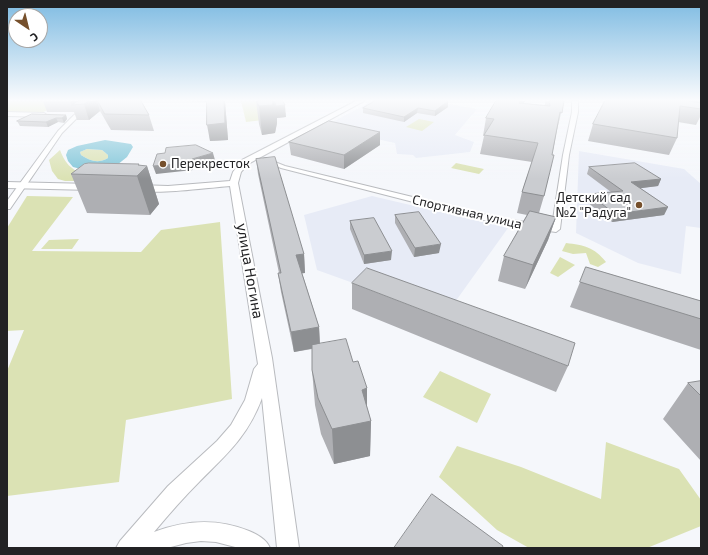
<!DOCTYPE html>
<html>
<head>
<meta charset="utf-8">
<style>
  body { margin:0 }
  #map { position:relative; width:708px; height:555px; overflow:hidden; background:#f5f7fb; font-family:"Exo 2",sans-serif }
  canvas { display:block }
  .frame { position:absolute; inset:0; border:8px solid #222224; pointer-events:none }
  .north { position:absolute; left:8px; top:8px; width:40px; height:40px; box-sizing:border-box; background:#fff; border:1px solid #a7a7a7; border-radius:50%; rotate:145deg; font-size:11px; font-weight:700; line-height:16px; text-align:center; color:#222224 }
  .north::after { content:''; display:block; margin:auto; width:14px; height:18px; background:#76502c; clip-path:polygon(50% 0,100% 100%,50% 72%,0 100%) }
</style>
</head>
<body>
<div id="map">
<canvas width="708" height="555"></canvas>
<div class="frame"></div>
<div class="north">С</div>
</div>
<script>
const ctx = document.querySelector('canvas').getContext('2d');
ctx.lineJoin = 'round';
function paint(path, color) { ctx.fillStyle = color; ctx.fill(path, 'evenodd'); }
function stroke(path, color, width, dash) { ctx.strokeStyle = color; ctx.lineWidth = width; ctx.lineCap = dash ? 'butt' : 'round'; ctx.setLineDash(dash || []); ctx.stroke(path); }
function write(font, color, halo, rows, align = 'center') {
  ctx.font = font + ' "Exo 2",sans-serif'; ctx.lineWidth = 4; ctx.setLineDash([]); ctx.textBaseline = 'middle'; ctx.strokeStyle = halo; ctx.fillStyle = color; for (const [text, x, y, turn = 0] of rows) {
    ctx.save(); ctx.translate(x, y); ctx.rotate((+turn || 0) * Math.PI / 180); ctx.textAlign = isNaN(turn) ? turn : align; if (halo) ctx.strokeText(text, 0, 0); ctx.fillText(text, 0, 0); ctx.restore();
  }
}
const built = new Path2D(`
  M372,101H431L477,109L455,135L474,142L470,152L416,158L413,155L397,154L395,143L323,127Z
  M579,151L684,169L701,184V228L686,226L681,274L638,263L576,233Z
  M372,196L508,228L445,316L317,270L304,215Z`);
const green = new Path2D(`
  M7,101H86L49,109L42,113L7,112Z
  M241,101H266L272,119L246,122Z
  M419,119L434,122L422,131L406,127Z
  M87,149L102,150L108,155V158C98,164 90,161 81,155L80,152Z
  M60,150C68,172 80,172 99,181H65L58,179L52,171L49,160Z
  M456,163L484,169L479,174L451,168Z
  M27,196L73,197L32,251L141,252L161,230L220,222L232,399L126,420L119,482L7,496V371L24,330L7,331V228Z
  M79,239L72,249H41L49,240Z
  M566,243C584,245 594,247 606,262L598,267L590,264L586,253L573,254L562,251Z
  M560,257L575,265L558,277L550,273Z
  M440,371L491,394L477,423L423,397Z
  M606,442L679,469L701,500V526L647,548H529L497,530L439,477L457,446L521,467L601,499Z`);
const water = new Path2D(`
  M105,140L131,144L133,147L127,157L117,165L85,170L73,167L68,161L66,155L68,150L77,146ZM87,149L102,150L108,155V158C98,164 90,161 81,155L80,152Z`);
const minor = new Path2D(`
  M96,101H103L78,117L62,133L10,209H7V201L58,131L74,115Z
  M572,101H578V112L569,155L560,229L556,232L499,224L281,168L262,160L265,158L285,166L499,218L552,226L563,155L572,112Z
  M7,112L44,113L47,115L44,117L7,116Z`);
const tertiary = new Path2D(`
  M356,101H364L248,164L241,172L238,183L272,358L299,548H277L262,398C248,436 227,454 200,481C184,497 169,514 154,532C186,520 217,518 249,531C258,535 266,539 270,548H239L216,542L201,541L186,543L167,548H116L120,541L168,486L217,441L231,425L245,400L254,369L258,364L230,186C214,187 142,197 134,188L138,185L168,186L230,181L233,172L242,160Z
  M7,182L92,184L96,187L92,190L7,188Z`);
const wall = new Path2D(`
  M43,101H141L149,115L154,131L111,130L100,111L89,120H77L74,112H47Z
  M183,101H225L228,140L210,141L207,102Z
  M256,101H283L286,117L277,118V123L275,133L262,135L259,124Z
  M448,101V107L435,116L417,113L404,122L363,113V108Z
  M508,101H525L524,103L545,106V101H564L557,130L544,196L539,213L556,217L548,240L525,289L498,281L504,256L527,215L517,213L522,192L532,162L480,154L484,136H483L486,118Z
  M605,101L700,102L701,103V115L696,125L678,122L677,138L669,155L588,141L593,124Z
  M66,115L67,119L64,123L58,122L48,127L20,126L17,121Z
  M380,132V145L344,169L291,155L289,142Z
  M256,159L304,254L305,273H302L319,327L320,344L353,362L367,388V407L371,421L370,456L334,464L321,434L315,405L312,370V349L294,352L281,292L278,273H279L258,174Z
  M139,165L147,166L159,204L150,215L87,213L71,174Z
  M589,167L661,179L658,186L640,188L668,207L664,215L612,222L587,202L589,194L611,192L587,174Z
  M395,215L439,253L414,257L395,223Z
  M350,221L391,260L364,264L350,229Z
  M701,232V269L700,234Z
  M586,267L701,301V350L570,307Z
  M352,283L568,366L556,392L352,309Z
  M701,381V461L663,419L688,383Z`);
const shadedWall = new Path2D(`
  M70,101H97L100,111L89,120L84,104L72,105Z
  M224,101H225L228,140L210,141L207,125Z
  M273,101H275L285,105L286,117L277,118V123L275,133L262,135L259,106Z
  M448,101V107L435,116V111Z
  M520,101H525L515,119L519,103Z
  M418,108L417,113L404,122V117Z
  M66,115L67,119L64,123L62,118Z
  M56,118L58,122L48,127L46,122Z
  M380,132V145L344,169V155Z
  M213,153L215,160L193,166V170L156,174L153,166L192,159Z
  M139,164L141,172L147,166L159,204L150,215L137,176L138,165Z
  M661,179L658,186L627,190L631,182Z
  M668,207L664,215L612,222L615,214Z
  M556,217L548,240L525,289L533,265Z
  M441,244L439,253L414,257L415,248Z
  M392,251L391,260L364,264V255Z
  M304,254L305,273L298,274L296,255Z
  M319,327L320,347L294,352L291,332Z
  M367,388V422L371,421L370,456L334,464L332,429L362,390Z`);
const building = new Path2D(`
  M78,101H89L84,104L72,105Z
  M98,101H141L149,115L105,114Z
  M207,101H224L225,123L207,125Z
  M257,101H273L272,105L259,106Z
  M275,101H283L285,105L276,106Z
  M375,101H448L435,111L418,108L404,117L363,108Z
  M496,101H520L519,103L550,106L549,101H564L562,113L560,112L552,155H554L544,196L522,192L538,143L484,135L494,119L486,118Z
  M605,101H689L701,103V109L680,106L677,138L593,124Z
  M689,101H700V102Z
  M32,114L66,115L62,118H56L46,122L17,121Z
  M329,121L380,132L344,155L289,142Z
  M196,145L213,153L192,159L191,163L153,166L157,154L165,153L166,148Z
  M275,157L304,254L296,255L319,327L291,332L278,273H281L256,159Z
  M89,163L139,164L138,165L147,166L137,176L71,174L84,164Z
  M635,163L661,179L631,182L668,207L615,214L589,194L623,191L589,167Z
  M530,211L556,217L533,265L504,256Z
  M419,212L441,244L415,248L395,215Z
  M374,218L392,251L364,255L350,221Z
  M586,267L701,301V319L580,282Z
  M367,268L575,343L568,366L352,283Z
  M346,339L353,362L358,361L367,388L362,390L371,421L332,429L318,398L312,370V345Z
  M701,381V396L688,383Z
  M432,494L503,546L502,548H394Z`);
const markers = [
  [163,164,4,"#76502c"],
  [639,205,4,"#76502c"]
];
const farPoinames = [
  ["Перекресток",171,164],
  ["Детский сад",631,198,"right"],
  ["№2 \"Радуга\"",631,213,"right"]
];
const farStreetnames = [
  ["Спортивная улица",467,212,13]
];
const streetNames = [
  ["улица Ногина",250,271,80]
];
paint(built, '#e7ebf6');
paint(green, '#dbe2b4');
paint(water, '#7fc5d8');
stroke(minor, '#b9bbbf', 2);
stroke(tertiary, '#b9bbbf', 2);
paint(minor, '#fff');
paint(tertiary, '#fff');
paint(wall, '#aeafb3');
paint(shadedWall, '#8d8f92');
paint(building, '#caccd0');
stroke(building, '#8d8f92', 1);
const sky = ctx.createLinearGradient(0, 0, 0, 179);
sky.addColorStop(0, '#7ebbe2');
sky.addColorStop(0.56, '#fafbfd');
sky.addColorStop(1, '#fafbfd00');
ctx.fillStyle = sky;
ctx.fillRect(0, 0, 708, 179);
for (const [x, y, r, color] of markers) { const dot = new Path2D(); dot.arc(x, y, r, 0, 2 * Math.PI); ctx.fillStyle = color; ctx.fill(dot); stroke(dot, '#fff', 1.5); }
write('13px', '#222224', '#fff', farPoinames, 'left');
write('13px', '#222224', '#fff', farStreetnames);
write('15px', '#222224', '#fff', streetNames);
</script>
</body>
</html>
